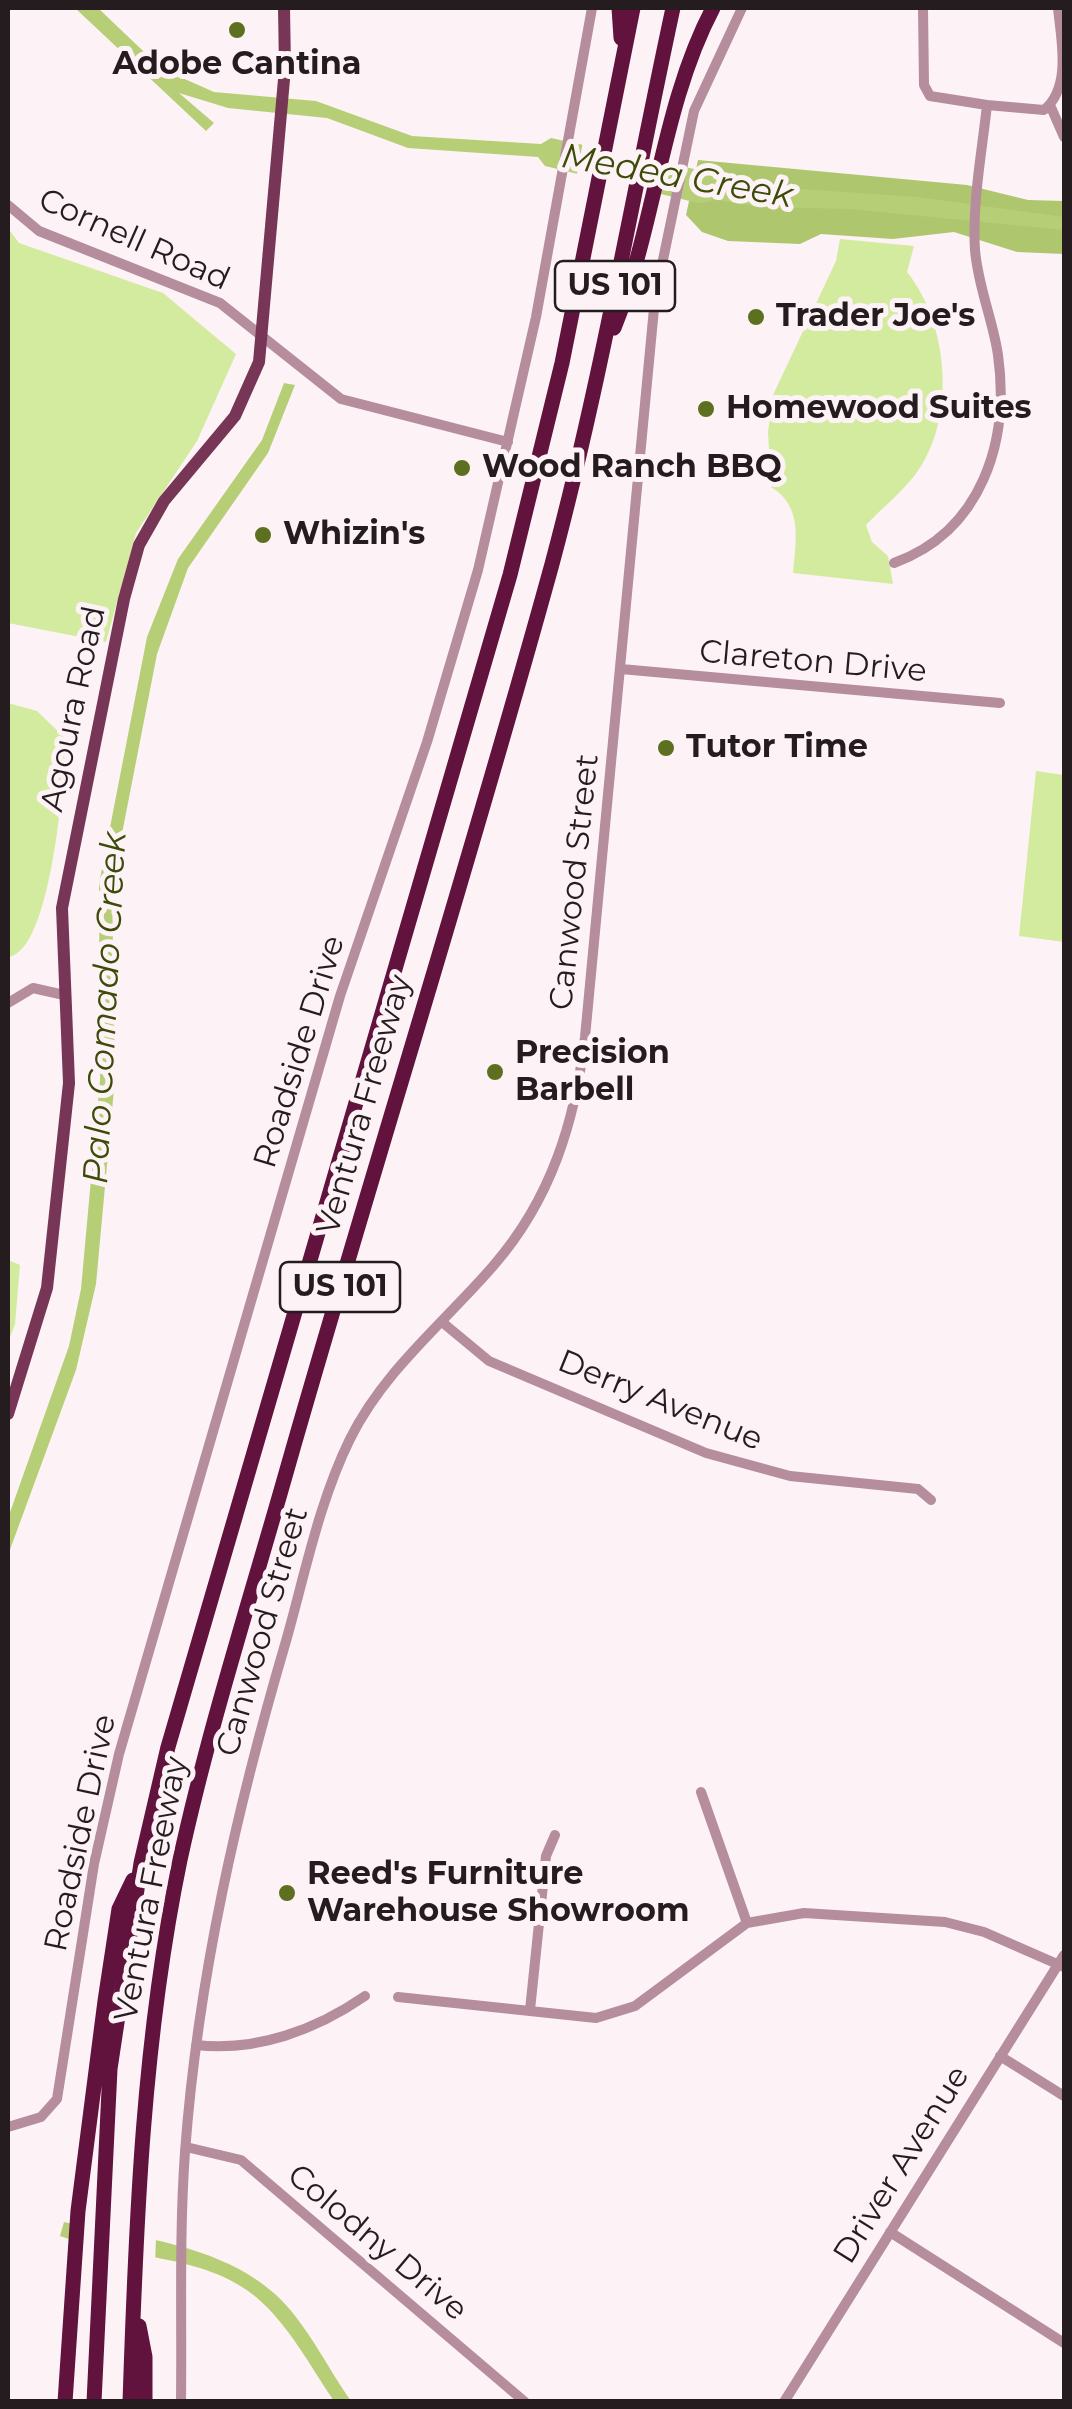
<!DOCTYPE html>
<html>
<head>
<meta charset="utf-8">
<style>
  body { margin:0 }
  #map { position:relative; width:1072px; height:2409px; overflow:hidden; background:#fdf2f6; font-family:Montserrat,sans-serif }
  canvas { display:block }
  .frame { position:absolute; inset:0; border:10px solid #251c20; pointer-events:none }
</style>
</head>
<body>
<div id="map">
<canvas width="1072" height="2409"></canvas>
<div class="frame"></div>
</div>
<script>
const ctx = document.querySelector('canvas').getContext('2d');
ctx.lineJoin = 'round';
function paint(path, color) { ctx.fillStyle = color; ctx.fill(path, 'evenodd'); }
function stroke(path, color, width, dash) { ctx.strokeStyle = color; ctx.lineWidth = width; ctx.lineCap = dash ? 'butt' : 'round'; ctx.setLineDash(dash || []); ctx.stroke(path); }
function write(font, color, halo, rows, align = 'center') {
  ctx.font = font + ' Montserrat,sans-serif'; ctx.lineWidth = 10; ctx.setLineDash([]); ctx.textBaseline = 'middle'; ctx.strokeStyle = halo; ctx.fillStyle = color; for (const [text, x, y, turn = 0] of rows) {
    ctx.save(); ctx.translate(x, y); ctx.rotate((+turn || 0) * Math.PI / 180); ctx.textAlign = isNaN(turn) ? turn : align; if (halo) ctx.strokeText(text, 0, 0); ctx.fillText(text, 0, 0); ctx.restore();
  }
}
const green = new Path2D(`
  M8,228L19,243L163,293L236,354L197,441L136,533L106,642L8,623Z
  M840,239L914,246L907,272C949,324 957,420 915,475C901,493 882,508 866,525L872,542L888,556L893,584L793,573C796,541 803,506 771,487L768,432L773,395L836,261Z
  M8,703L37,711L65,738C65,777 51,953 8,957Z
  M1036,771L1064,775V942L1019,936Z
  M8,1260L20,1265L15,1324L8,1343Z`);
const forest = new Path2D(`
  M698,160L967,185L1028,200L1064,201V254L1017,252L954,232L893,239L821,234L800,244L728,241L702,232L686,215Z`);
const water = new Path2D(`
  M75,8H98L162,69L214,92L316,101L412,136L541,144L551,138L694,169L742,185L917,197L1064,217V230L850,209L759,207L717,200L698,203L545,166L538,157L408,148L327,118L228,108L179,93L214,123L206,131Z
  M284,383L295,385L268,453L188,568L157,654L112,885L115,1078L96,1284L76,1370L8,1555V1518L69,1346L81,1289L100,1080L99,884L147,637L178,559L262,440Z
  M64,2222C135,2237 219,2244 275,2294C306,2322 327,2367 351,2401H334C310,2366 289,2325 256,2297C204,2253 122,2259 60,2236Z`);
const pier = new Path2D(`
  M583,141L668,158L656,200L576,179Z
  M71,2218L156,2237L155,2264L69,2244Z`);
const minor = new Path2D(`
  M923,8L924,85L930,96L987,105
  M1050,105L1064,137
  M8,205L39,231L220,303L341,399L508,442
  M894,563C982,531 1010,441 998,355C993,320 978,287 975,250C972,203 982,152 987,105L1044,110C1072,87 1061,39 1058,8
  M621,669L1000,703
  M8,1003L33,988L64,995
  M442,1322L489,1361L706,1453L790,1476L918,1489L931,1500
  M701,1792L747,1923
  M398,1997L596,2018L635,2006L747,1923L804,1913L945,1922L984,1932L1064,1967
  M530,2010L546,1856L555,1835
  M196,2045C256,2052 316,2030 365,1996
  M1000,2056L1064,2096
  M8,2127L41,2117L57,2099L94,1864L119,1754L340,996L427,742L478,570L536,317L592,8
  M186,2147L241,2160L525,2402
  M890,2232L1064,2343
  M181,2402C182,2318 179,2235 185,2152C198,1977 237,1808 286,1641C305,1574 319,1502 350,1439C384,1370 445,1322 494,1265C551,1199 575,1122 585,1037L655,298L694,111L742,8
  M784,2402L1064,1955`);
const major = new Path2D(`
  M8,1414L47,1288L69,1083L62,908L124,599L139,545L164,501L235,416L259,362L285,68L284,8`);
const highway = new Path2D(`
  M619,8L621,38
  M614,328C656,225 661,107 713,8
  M139,2326L145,2357V2402
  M65,2402L78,2211L105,2001L119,1909L133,1880
  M94,2402L110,2069L141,1863L168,1747L510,575L562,363L633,8
  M130,2402C136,2220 143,2039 180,1860C209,1727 251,1597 288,1466C374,1165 469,866 552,564C601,381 633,193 673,8`);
const markers = [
  [237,30,10,"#5d701f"],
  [756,317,10,"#5d701f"],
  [706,409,10,"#5d701f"],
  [462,468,10,"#5d701f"],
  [263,535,10,"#5d701f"],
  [666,748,10,"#5d701f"],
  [495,1072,10,"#5d701f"],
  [287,1893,10,"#5d701f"]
];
const shields = [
  [615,286,120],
  [340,1287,120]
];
const shieldNames = [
  ["US 101",615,286],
  ["US 101",340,1287]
];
const poiNames = [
  ["Adobe Cantina",237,65,"center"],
  ["Trader Joe's",776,317],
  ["Homewood Suites",726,409],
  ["Wood Ranch BBQ",482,468],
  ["Whizin's",283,535],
  ["Tutor Time",686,748],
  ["Precision",515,1054],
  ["Barbell",515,1091],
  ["Reed's Furniture",307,1875],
  ["Warehouse Showroom",307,1912]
];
const streetNames = [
  ["Cornell Road",134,240,24],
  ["Clareton Drive",813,662,5],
  ["Agoura Road",74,709,-78],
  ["Canwood Street",575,882,-84],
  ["Roadside Drive",300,1052,-73],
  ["Ventura Freeway",365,1105,-74],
  ["Derry Avenue",660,1401,22],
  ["Canwood Street",263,1632,-74],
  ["Roadside Drive",81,1833,-78],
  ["Ventura Freeway",152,1889,-79],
  ["Driver Avenue",902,2165,-58],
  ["Colodny Drive",377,2243,40]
];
const waterNames = [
  ["Medea Creek",677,177,10],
  ["Palo Comado Creek",106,1008,-87]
];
paint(green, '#d3eb9e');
paint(forest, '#aec76e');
paint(water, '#b6cf76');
paint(pier, '#fdf2f6');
stroke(minor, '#b58d9d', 10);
stroke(major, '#783656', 12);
stroke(highway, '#61123d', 15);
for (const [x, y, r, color] of markers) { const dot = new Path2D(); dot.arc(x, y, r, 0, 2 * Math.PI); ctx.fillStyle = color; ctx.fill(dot); stroke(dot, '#fdf2f6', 4); }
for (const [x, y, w] of shields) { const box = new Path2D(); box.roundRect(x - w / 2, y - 25, w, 50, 8); ctx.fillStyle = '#fdf2f6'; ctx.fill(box); stroke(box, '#251c20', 2.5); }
write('bold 30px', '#251c20', null, shieldNames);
write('bold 32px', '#251c20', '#fdf2f6', poiNames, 'left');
write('32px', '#251c20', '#fdf2f6', streetNames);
write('italic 35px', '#3c4b08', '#fdf2f6', waterNames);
</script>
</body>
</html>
